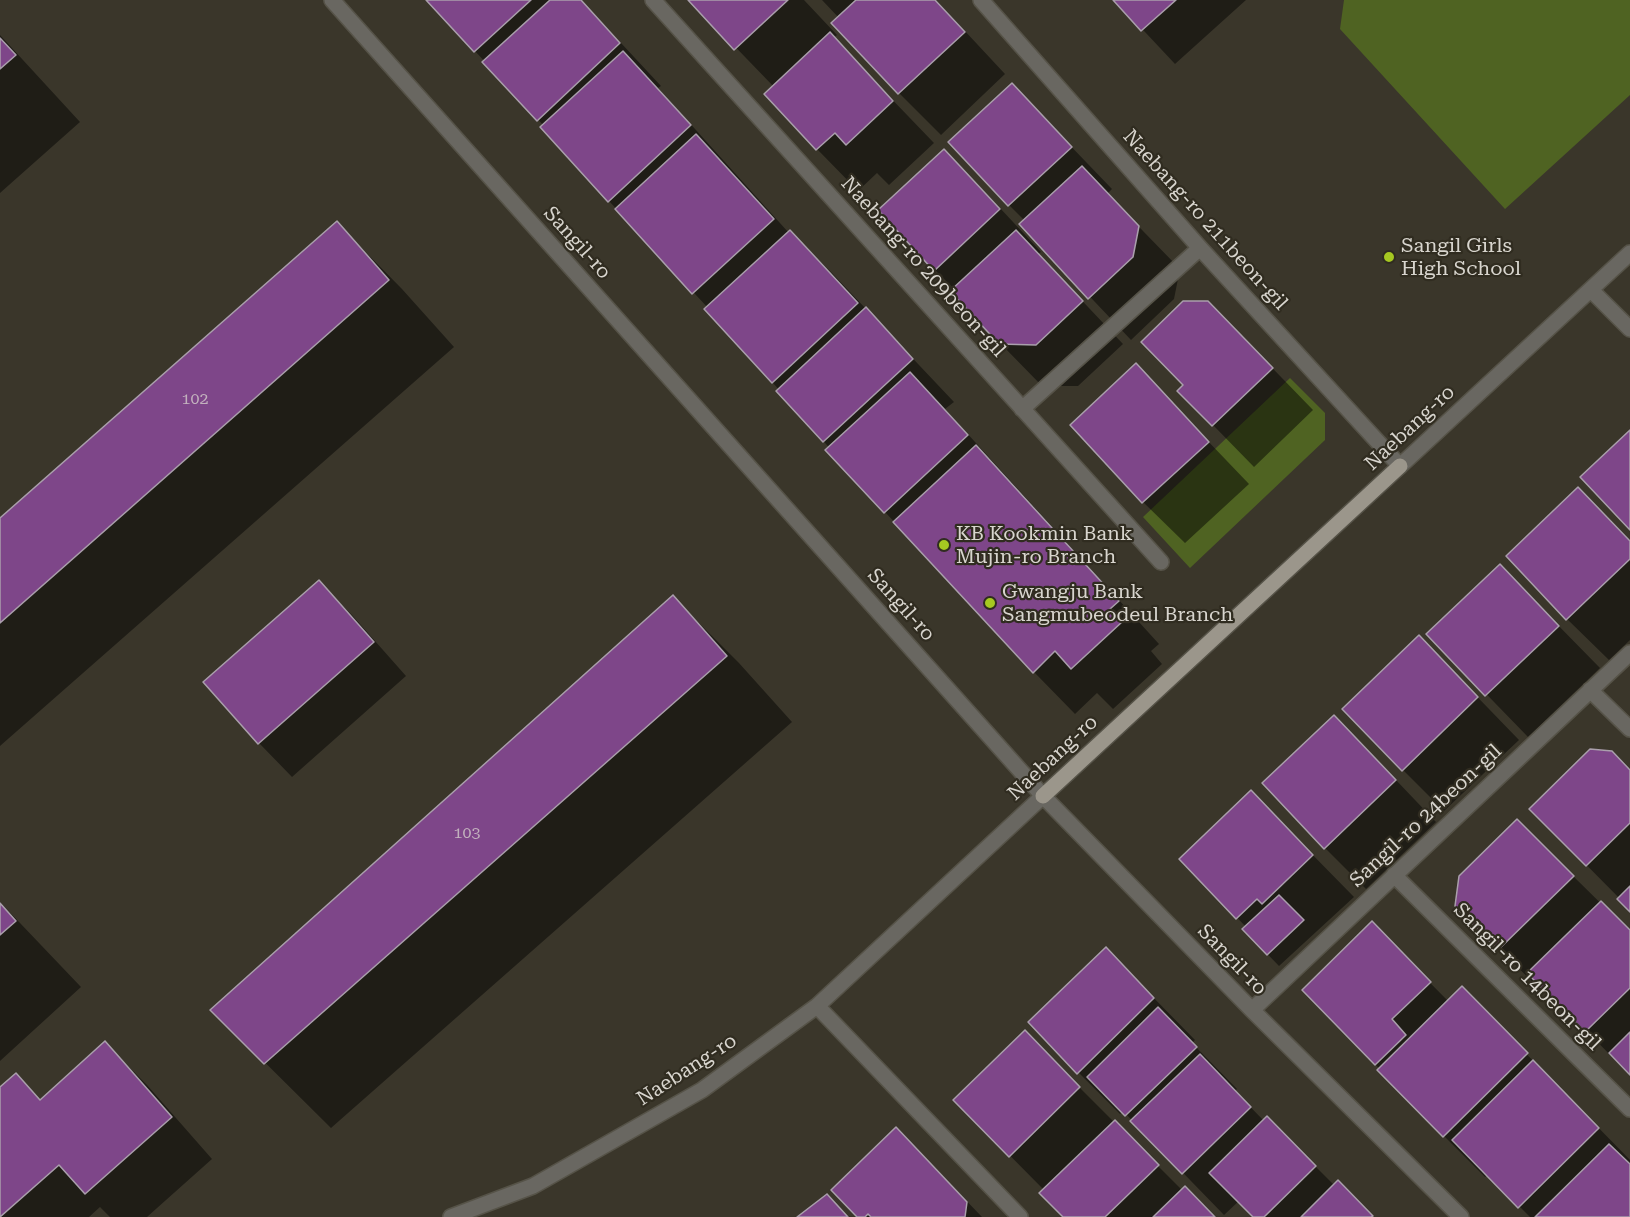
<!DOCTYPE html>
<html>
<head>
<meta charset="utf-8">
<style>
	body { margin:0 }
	canvas { display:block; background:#3a362a }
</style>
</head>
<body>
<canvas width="1630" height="1217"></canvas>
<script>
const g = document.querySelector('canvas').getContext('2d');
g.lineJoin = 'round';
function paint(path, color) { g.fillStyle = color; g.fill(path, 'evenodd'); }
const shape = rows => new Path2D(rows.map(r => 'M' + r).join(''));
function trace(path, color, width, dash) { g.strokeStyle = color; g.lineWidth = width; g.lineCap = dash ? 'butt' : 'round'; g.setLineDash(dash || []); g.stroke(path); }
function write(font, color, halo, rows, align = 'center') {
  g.font = font + ' "Roboto Serif",serif'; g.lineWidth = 4.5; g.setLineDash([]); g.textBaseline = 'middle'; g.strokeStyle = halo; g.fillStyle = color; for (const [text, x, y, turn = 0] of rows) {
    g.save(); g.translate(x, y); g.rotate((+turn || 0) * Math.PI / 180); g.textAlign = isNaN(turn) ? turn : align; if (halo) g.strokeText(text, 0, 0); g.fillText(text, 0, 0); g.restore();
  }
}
const green = shape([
	[1344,0,1630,0,1630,95,1505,209,1340,29],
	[1290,378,1325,413,1325,440,1190,568,1143,517]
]);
const shadow = shape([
	[428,0,581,0,661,86,658,88,789,233,790,232,832,273,954,402,945,409,1159,644,1151,651,1162,664,1113,709,1097,693,1075,714,1034,672,885,512,708,308,609,201,544,126],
	[690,0,804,0,837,35,833,38,934,143,889,185,877,173,858,191,817,149,774,87],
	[822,0,936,0,1005,74,941,135,899,93,839,18],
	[1115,0,1246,0,1175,64],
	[0,35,80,122,0,193],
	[1012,85,1112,189,1107,194,1180,269,1174,299,1131,340,1021,224,1025,221,1009,205],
	[944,151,986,193,1041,252,1038,254,1123,344,1078,386,1042,386,1000,343,954,289,935,270],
	[337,223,402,289,454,347,0,746,0,520],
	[1250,345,1313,410,1254,467,1213,425],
	[1136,366,1249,484,1185,543,1143,502],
	[1630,542,1630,640,1609,660,1567,619],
	[1500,566,1600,668,1528,737,1428,634],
	[319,582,352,615,406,676,292,777,259,743,205,682],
	[673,597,739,663,792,722,331,1128,212,1010],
	[1460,679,1519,740,1444,811,1403,770],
	[1375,758,1436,822,1366,889,1325,848],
	[1630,772,1630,909,1531,809],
	[1251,792,1354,897,1279,966,1244,930,1246,927,1181,859],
	[1517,821,1630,932,1630,1072,1628,1073,1544,988,1541,991,1457,905],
	[0,902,81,987,0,1061],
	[1372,924,1448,1001,1462,988,1630,1160,1630,1217,1530,1217,1488,1175,1485,1177,1444,1136,1304,990],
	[1147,991,1195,1040,1192,1043,1237,1089,1235,1091,1264,1121,1267,1118,1335,1186,1338,1183,1372,1217,1255,1217,1239,1201,1224,1215,1123,1111,1120,1114,1078,1072],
	[105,1043,147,1085,212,1159,147,1217,110,1217,100,1207,89,1217,0,1217,0,1089,16,1075,41,1101],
	[1066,1074,1182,1190,1213,1217,1065,1217,1044,1190,955,1100],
	[938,1171,982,1217,859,1217]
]);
const building = shape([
	[426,0,531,0,474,52,426,0],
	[550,0,581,0,620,43,537,121,482,62,550,0],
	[688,0,788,0,734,50,688,0],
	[856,0,935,0,965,32,898,94,831,23,856,0],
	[1113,0,1176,0,1141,31,1113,0],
	[830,32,893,101,846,145,835,133,816,150,764,94,830,32],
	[0,38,16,55,0,69,0,38],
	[623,51,691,125,608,202,540,127,623,51],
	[1012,83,1072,147,1008,206,948,142,1012,83],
	[696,134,774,219,692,294,615,209,696,134],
	[944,149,1000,209,934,271,878,210,944,149],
	[1082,166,1139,226,1133,257,1088,299,1019,224,1082,166],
	[337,221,389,280,0,623,0,518,337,221],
	[790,230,858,303,772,383,704,309,790,230],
	[1016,230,1083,301,1036,345,999,344,950,291,1016,230],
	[1183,301,1208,301,1273,368,1212,426,1177,391,1183,385,1141,342,1183,301],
	[866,307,913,359,823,442,776,391,866,307],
	[1136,363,1209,442,1142,503,1070,425,1136,363],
	[910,372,968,435,884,513,825,450,910,372],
	[1630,430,1630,530,1580,477,1630,430],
	[976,445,1119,601,1110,609,1122,622,1071,669,1055,651,1033,673,893,522,976,445],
	[1578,487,1630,541,1630,559,1566,620,1506,556,1578,487],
	[1500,564,1559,626,1485,696,1426,634,1500,564],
	[319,580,374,642,258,744,203,682,319,580],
	[673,595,727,656,264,1064,210,1010,673,595],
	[1419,635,1478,697,1402,771,1342,709,1419,635],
	[1334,715,1396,780,1324,849,1262,783,1334,715],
	[1590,749,1612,751,1630,770,1630,823,1586,866,1529,809,1590,749],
	[1251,790,1313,855,1262,904,1257,899,1236,919,1179,859,1251,790],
	[1517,819,1574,876,1498,950,1455,906,1459,876,1517,819],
	[1630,886,1630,912,1617,899,1630,886],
	[1279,895,1304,920,1267,955,1242,929,1279,895],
	[1601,901,1630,930,1630,988,1585,1032,1527,973,1601,901],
	[0,903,16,921,0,935,0,903],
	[1372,921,1431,982,1392,1019,1406,1035,1375,1065,1302,990,1372,921],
	[1106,947,1154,998,1077,1074,1028,1022,1106,947],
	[1462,986,1528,1053,1443,1137,1377,1070,1462,986],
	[1158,1007,1197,1047,1125,1116,1087,1077,1158,1007],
	[1025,1030,1080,1087,1009,1157,953,1100,1025,1030],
	[1630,1032,1630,1075,1609,1053,1630,1032],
	[105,1041,172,1117,85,1194,59,1165,0,1217,0,1087,16,1073,40,1100,105,1041],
	[1200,1054,1251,1107,1182,1174,1130,1121,1200,1054],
	[1533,1060,1599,1128,1518,1208,1452,1140,1533,1060],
	[1267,1116,1316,1166,1264,1217,1253,1217,1209,1173,1267,1116],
	[1115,1120,1159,1165,1105,1217,1063,1217,1039,1193,1115,1120],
	[896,1127,967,1202,965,1217,871,1217,868,1214,865,1217,857,1217,831,1190,896,1127],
	[1609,1144,1630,1164,1630,1217,1535,1217,1609,1144],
	[1338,1180,1373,1216,1371,1217,1301,1217,1338,1180],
	[1185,1186,1215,1217,1153,1217,1185,1186],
	[827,1194,848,1217,797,1217,827,1194]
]);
const minor = shape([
	[332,0,1043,796,1252,1010,1461,1217],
	[653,0,1161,562],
	[981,0,1200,248,1400,466,1630,253],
	[1591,290,1630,329],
	[1022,409,1200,248],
	[1590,690,1630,729],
	[1394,875,1630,1109],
	[817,1006,1020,1217],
	[1252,1010,1630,653],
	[451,1217,533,1186,702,1090,817,1006,1043,796]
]);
const major = shape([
	[1043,796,1400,466]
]);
const markers = [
	[1389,257,6,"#a6c821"],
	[944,545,6,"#a6c821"],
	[990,603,6,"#a6c821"]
];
const numberNames = [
	["102",195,399],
	["103",467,833]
];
const streetNames = [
	["Naebang-ro 211beon-gil",1205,220,48],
	["Sangil-ro",577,243,48],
	["Naebang-ro 209beon-gil",923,267,48],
	["Naebang-ro",1410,428,-43],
	["Sangil-ro",901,605,48],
	["Naebang-ro",1053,758,-43],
	["Sangil-ro 24beon-gil",1426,816,-43],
	["Sangil-ro",1232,960,46],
	["Sangil-ro 14beon-gil",1527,977,45],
	["Naebang-ro",687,1070,-33]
];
const poiNames = [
	["Sangil Girls",1401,246],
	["High School",1401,269],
	["KB Kookmin Bank",956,534],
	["Mujin-ro Branch",956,557],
	["Gwangju Bank",1002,592],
	["Sangmubeodeul Branch",1002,615]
];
paint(green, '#4f6322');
paint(shadow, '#0007');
paint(building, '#7e4689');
trace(building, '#aa9fac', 1.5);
trace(minor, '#565348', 18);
trace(major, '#565348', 18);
trace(minor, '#696761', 15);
trace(major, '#9b968b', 15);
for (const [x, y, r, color] of markers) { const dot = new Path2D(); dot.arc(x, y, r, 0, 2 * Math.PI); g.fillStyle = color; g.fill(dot); trace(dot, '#302c20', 2); }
write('16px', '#c2b1bd', null, numberNames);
write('20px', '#d8d5ce', '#302c20', streetNames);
write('20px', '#d8d5ce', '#302c20', poiNames, 'left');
</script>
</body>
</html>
